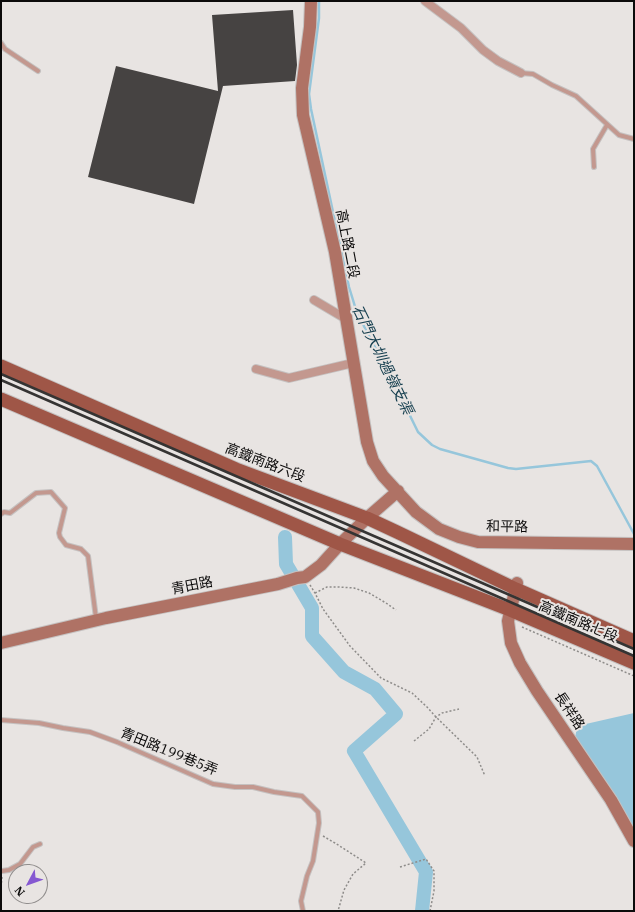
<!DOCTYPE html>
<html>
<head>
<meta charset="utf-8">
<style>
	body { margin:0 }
	#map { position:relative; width:635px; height:912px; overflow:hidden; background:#e8e4e2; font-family:"IBM Plex Serif",serif }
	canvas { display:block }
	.frame { position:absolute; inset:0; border:2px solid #0c0b0b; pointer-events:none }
	.north { position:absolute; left:8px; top:864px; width:40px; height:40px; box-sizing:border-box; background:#e8e4e2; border:1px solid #908d8c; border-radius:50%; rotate:229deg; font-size:11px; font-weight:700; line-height:16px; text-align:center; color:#0c0b0b }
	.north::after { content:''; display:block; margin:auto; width:14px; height:18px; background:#8558d1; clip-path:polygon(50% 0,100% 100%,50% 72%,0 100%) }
</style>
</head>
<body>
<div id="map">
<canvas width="635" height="912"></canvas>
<div class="frame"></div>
<div class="north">N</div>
</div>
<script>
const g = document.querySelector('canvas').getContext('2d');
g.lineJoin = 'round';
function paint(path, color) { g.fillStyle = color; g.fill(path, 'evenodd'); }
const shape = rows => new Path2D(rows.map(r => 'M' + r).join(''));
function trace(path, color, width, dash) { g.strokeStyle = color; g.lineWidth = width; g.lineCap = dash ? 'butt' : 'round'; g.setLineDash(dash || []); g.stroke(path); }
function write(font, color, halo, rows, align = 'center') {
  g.font = font + ' "IBM Plex Serif","Noto Sans TC",serif'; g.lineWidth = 4; g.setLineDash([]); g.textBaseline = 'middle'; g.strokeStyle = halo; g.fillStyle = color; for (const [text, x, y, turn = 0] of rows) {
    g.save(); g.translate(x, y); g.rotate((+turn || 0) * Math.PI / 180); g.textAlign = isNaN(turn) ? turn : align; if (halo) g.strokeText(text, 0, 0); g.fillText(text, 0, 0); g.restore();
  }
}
const water = shape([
	[634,713,634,831,575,739,577,726]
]);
const stream = shape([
	[319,1,319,18,309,94,311,109,349,287,357,313,395,385,418,432,432,445,440,449,508,468,516,469,591,461,597,466,634,534]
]);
const river = shape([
	[285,537,286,564,312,608,312,636,344,672,375,689,396,714,354,751,426,872,422,911]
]);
const building = shape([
	[293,10,297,65,295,81,223,86,194,204,88,177,116,66,218,91,212,15]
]);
const path = shape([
	[310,585,315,593,323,609,350,646,381,678,412,693,427,707,436,717,477,757,485,776],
	[315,593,327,587,339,587,354,588,369,593,386,603,396,610],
	[522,627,634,676],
	[414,741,429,729,436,717,442,713,459,709],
	[323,836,335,843,366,863,353,874,344,890,338,911],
	[400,867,426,859,434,871,434,891,430,911],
	[1,887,2,877]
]);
const lane = shape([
	[1,43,5,49,38,71],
	[521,73,533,74,552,85,576,96,619,135,634,139],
	[594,167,593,149,607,125],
	[1,514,4,512,10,513,36,493,51,492,65,508,59,533,60,537,66,545,81,549,88,556,96,618],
	[1,720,39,723,63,728,90,732,117,742,213,784,235,787,253,787,274,792,302,796,318,812,319,823,313,861,307,876,301,901,303,911],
	[2,871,9,870,20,864,33,847,40,844]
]);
const street = shape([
	[425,1,461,28,483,50,498,61,521,73],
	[314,300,346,319],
	[256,369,289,378,353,363]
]);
const secondary = shape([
	[311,1,310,27,302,88,303,115,335,252,367,442,373,461,383,476,416,512,439,529,459,537,478,542,634,544],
	[517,583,508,621,511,643,520,663,537,691,611,800,634,841],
	[1,643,106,618,278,584,297,578,305,577,321,565,340,544,367,518,398,491]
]);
const primary = shape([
	[1,366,236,469,367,518,397,532,516,589,634,641],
	[1,399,340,544,510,610,634,663]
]);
const rail = shape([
	[1,374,634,649],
	[1,380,634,656]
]);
const streetNames = [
	["高上路二段",347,244,79],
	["高鐵南路六段",265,463,21],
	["和平路",507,527,1],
	["青田路",192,586,-11],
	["高鐵南路七段",578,622,23],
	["長祥路",569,711,56],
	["青田路199巷5弄",169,752,22]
];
const waterNames = [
	["石門大圳過嶺支渠",382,360,64]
];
paint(water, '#96c6db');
trace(stream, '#96c6db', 2.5);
trace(river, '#96c6db', 14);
paint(building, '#464342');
trace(lane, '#c5c1c0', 6);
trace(street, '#c5c1c0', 10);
trace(secondary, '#c5c1c0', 14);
trace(primary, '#c5c1c0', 15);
trace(path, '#8e8c8a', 1.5, [2, 2]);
trace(lane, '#c3988f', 4);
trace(street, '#c3988f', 8);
trace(secondary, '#af7265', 12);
trace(primary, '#9f5647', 13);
trace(rail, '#353433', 2.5);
write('14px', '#0c0b0b', '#e8e4e2', streetNames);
write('italic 15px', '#184151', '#e8e4e2', waterNames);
</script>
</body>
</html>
